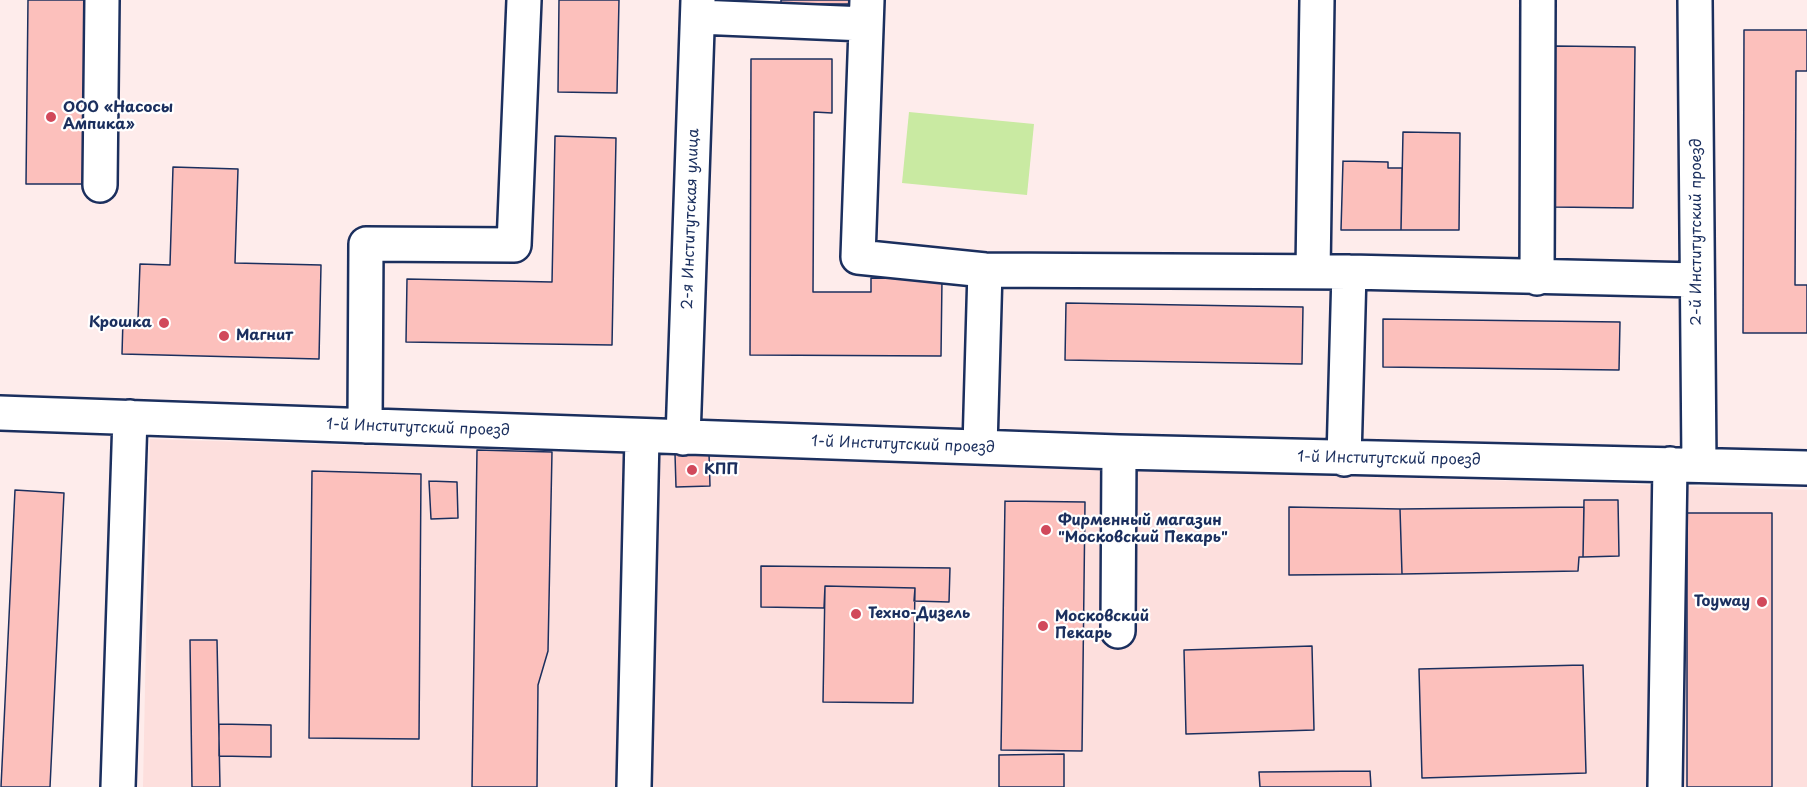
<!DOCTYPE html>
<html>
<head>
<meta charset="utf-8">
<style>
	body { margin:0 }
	canvas { display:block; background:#feeceb }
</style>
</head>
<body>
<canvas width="1807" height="787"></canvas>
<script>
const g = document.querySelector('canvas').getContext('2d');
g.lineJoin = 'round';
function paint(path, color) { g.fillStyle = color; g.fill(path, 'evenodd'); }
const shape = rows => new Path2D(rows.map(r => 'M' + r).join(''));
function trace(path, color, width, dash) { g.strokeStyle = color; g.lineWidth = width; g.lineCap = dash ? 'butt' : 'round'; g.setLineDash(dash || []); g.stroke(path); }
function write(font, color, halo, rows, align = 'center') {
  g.font = font + ' "Playpen Sans",sans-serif'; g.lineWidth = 4.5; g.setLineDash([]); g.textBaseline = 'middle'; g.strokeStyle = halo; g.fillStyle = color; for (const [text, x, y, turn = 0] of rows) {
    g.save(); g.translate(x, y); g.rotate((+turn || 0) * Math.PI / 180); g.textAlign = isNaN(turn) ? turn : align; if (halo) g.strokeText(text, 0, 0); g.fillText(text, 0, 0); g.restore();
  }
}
const built = shape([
	[150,439,1807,490,1807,787,143,787]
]);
const green = shape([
	[909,112,1034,124,1027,195,902,183]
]);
const building = shape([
	[28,0,86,0,84,184,26,184,28,0],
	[559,0,619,0,617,93,558,92,559,0],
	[781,0,857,0,857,4,781,4,781,0],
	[1744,30,1807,30,1807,71,1796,71,1795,285,1807,285,1807,333,1743,333,1744,30],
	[1555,46,1635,47,1633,208,1553,207,1555,46],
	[751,59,832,59,832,113,814,112,813,292,871,292,871,278,942,279,941,356,750,355,751,59],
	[1403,132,1460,133,1459,230,1401,230,1403,132],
	[555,136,616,138,612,345,406,342,407,279,552,282,555,136],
	[1343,161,1388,162,1388,168,1402,168,1401,230,1341,230,1343,161],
	[173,167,238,169,235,263,321,265,319,359,122,354,123,319,138,319,140,264,170,265,173,167],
	[1066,303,1303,307,1302,364,1065,360,1066,303],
	[1383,319,1620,322,1619,370,1383,367,1383,319],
	[477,450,552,452,548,651,538,685,537,787,472,787,477,450],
	[709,453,710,486,676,487,675,454,709,453],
	[312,471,421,474,419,739,309,738,312,471],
	[429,481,457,482,458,518,431,519,429,481],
	[15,490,64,493,50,787,1,787,15,490],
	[1584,500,1618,500,1619,556,1583,557,1584,500],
	[1005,501,1085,502,1082,751,1001,750,1005,501],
	[1289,507,1400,509,1402,574,1289,575,1289,507],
	[1584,507,1583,557,1579,557,1578,571,1402,574,1400,509,1584,507],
	[1687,513,1772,513,1772,787,1687,787,1687,513],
	[761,566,950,568,949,602,914,601,915,588,825,586,824,608,761,607,761,566],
	[825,586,915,588,913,703,823,702,825,586],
	[190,640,217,640,220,787,192,787,190,640],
	[1312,646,1314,730,1186,734,1184,650,1312,646],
	[1583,665,1586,773,1422,778,1419,669,1583,665],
	[219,724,271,725,271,757,219,756,219,724],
	[1064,754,1064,787,999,787,999,755,1064,754],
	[1370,771,1371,787,1260,787,1259,772,1370,771]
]);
const minor = shape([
	[867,0,858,257,985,270,1349,272,1697,280],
	[1695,0,1699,464],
	[698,17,865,24],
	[100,185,102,0],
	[1313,272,1317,0],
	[1537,278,1538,0],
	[0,413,1119,452,1807,468],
	[365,426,366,244,514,245,524,0],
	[683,438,698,0],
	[980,447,985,270],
	[1344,459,1349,272],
	[1118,631,1119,452],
	[118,787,130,417],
	[634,787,642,437],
	[1665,787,1670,464]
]);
const markers = [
	[51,117,6,"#d1495b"],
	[164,323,6,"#d1495b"],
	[224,336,6,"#d1495b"],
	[692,470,6,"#d1495b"],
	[1046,530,6,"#d1495b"],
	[1762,602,6,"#d1495b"],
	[856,614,6,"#d1495b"],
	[1043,626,6,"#d1495b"]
];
const poiNames = [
	["ООО «Насосы",63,108],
	["Ампика»",63,125],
	["Крошка",152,323,"right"],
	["Магнит",236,336],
	["КПП",704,470],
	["Фирменный магазин",1058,521],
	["\"Московский Пекарь\"",1058,538],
	["Toyway",1750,602,"right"],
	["Техно-Дизель",868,614],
	["Московский",1055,617],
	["Пекарь",1055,634]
];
const streetNames = [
	["2-я Институтская улица",691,219,-88],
	["2-й Институтский проезд",1697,232,-90],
	["1-й Институтский проезд",418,428,2],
	["1-й Институтский проезд",903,445,2],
	["1-й Институтский проезд",1389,459,1]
];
paint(built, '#fddfdd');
paint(green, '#c9eaa2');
paint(building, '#fcc0bc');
trace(building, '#1b2f5e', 1.5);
trace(minor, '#1b2f5e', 38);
trace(minor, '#fff', 33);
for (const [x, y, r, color] of markers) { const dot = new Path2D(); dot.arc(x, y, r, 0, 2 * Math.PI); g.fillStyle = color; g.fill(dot); trace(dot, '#fff', 2); }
write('bold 15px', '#1b2f5e', '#fff', poiNames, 'left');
write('15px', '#1b2f5e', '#fff', streetNames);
</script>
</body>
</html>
